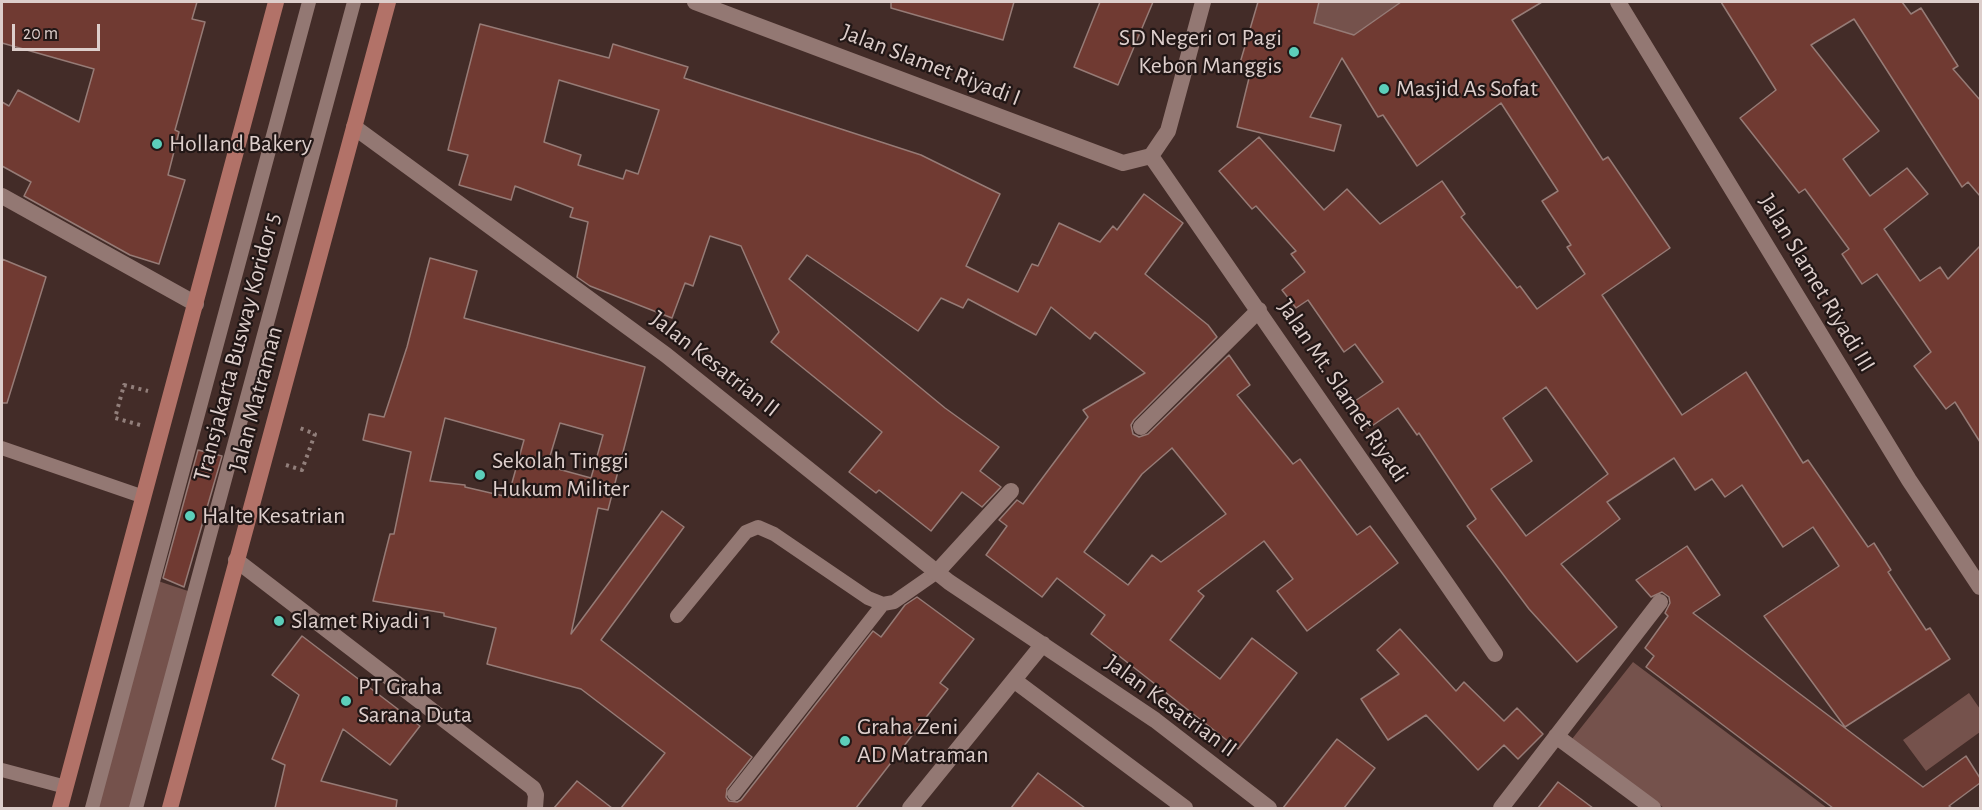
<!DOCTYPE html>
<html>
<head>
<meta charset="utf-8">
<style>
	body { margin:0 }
	#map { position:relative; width:1982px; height:810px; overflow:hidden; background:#432c28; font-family:"Alegreya Sans",sans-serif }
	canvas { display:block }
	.frame { position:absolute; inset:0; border:3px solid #ddcecb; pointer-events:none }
	.scale { position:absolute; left:12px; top:24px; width:88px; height:27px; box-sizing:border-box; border:3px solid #ddcecb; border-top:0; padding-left:8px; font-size:18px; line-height:21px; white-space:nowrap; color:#ddcecb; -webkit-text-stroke:4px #221716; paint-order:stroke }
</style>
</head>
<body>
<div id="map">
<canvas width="1982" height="810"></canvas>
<div class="frame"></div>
<div class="scale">20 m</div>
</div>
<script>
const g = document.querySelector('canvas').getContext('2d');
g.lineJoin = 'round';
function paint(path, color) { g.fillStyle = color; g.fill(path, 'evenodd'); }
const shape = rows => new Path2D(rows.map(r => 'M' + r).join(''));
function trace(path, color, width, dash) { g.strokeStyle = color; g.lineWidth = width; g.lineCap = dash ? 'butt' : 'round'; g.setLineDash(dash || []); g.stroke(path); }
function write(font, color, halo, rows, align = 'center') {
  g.font = font + ' "Alegreya Sans",sans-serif'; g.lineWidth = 4.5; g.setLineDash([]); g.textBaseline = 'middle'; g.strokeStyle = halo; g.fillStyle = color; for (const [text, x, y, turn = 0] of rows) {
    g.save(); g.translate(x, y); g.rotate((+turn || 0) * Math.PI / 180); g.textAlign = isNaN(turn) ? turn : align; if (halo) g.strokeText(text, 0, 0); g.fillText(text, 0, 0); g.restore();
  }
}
const green = shape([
	[1319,2,1401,2,1354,35,1314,23],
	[152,579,194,593,136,808,92,808],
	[1633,662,1827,808,1664,808,1572,739],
	[1969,693,1980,709,1980,732,1926,771,1903,740]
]);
const building = shape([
	[2,2,197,2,192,19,205,22,175,130,179,132,168,175,185,180,159,264,130,255,24,196,31,182,2,166,2,102,9,106,18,90,79,122,94,69,2,43,2,2],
	[891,2,1014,2,1003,40,891,8,891,2],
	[1100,2,1153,2,1118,85,1074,67,1100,2],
	[1258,2,1319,2,1314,23,1354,35,1401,2,1542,2,1512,20,1603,160,1608,157,1670,248,1602,295,1682,415,1746,372,1803,463,1808,460,1868,547,1874,543,1891,570,1888,572,1926,630,1930,628,1950,659,1845,727,1764,616,1839,566,1813,527,1783,547,1742,485,1725,497,1712,479,1695,490,1674,458,1607,502,1620,519,1561,564,1617,627,1577,662,1529,609,1467,526,1476,519,1419,433,1417,435,1398,408,1369,428,1352,403,1383,382,1355,344,1344,352,1308,300,1296,308,1282,290,1305,272,1291,254,1296,251,1256,206,1252,209,1219,171,1259,137,1324,210,1347,189,1380,224,1442,181,1465,214,1461,217,1517,288,1520,286,1537,309,1585,274,1567,247,1571,245,1542,201,1558,191,1501,103,1417,166,1383,115,1378,117,1342,58,1310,117,1341,125,1334,151,1237,127,1252,66,1240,63,1258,2],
	[1546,387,1608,474,1526,536,1491,489,1532,461,1503,418,1546,387],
	[1721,2,1902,2,1911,14,1921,8,1958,66,1953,69,1980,100,1980,196,1968,182,1962,187,1854,19,1811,45,1879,131,1843,159,1870,196,1907,168,1928,194,1884,229,1920,281,1940,267,1948,279,1980,246,1980,442,1955,402,1946,409,1914,366,1931,352,1877,274,1862,284,1842,254,1849,249,1805,189,1799,193,1740,118,1776,90,1721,2],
	[480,24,609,58,613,44,688,67,684,78,921,155,1000,194,966,266,1018,292,1032,264,1038,266,1059,223,1100,242,1113,226,1117,230,1144,194,1183,223,1145,274,1208,325,1217,337,1134,420,1131,425,1133,434,1139,437,1148,434,1229,355,1250,385,1237,395,1293,464,1300,459,1357,535,1370,526,1398,563,1307,631,1277,591,1293,579,1264,541,1198,591,1204,596,1170,640,1220,679,1252,638,1297,673,1238,749,1091,634,1105,615,1057,578,1042,597,986,555,1007,526,999,520,1017,500,1023,504,1088,417,1083,410,1145,373,1095,332,1090,339,1051,307,1036,335,968,299,963,308,941,298,918,331,807,255,789,279,945,408,999,447,980,471,1001,487,982,507,962,492,931,531,879,490,876,493,849,472,882,432,771,342,779,332,741,246,710,236,693,286,685,283,672,318,590,286,577,277,588,222,570,217,573,208,515,186,511,200,459,185,468,155,448,150,480,24],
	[559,80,659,110,638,174,626,170,623,179,578,165,581,155,544,142,559,80],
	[1172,448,1226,514,1161,562,1152,555,1128,585,1084,552,1142,474,1172,448],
	[430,258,477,271,464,318,645,367,608,510,598,508,571,634,662,511,684,527,601,640,752,757,727,789,726,797,729,801,737,802,741,800,873,631,881,637,905,605,917,597,974,639,940,683,948,689,856,808,621,808,665,753,581,689,487,664,496,628,444,616,444,613,373,601,390,534,394,534,411,452,363,440,369,414,384,417,407,347,430,258],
	[445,418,524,440,508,497,465,487,465,485,430,481,445,418],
	[560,423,603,435,591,478,547,466,560,423],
	[2,259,46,277,7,403,2,403,2,259],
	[198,450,222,456,184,587,163,578,198,450],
	[1687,546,1720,595,1693,613,1923,787,1966,756,1980,778,1980,783,1949,806,1952,808,1833,808,1646,667,1654,656,1645,648,1668,616,1665,613,1670,603,1669,597,1662,592,1651,597,1636,580,1687,546],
	[1400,629,1456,691,1464,682,1504,721,1517,708,1543,734,1518,759,1504,745,1478,770,1426,715,1388,740,1361,699,1399,674,1377,650,1400,629],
	[302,636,420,726,390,765,343,729,321,781,397,800,396,808,275,808,285,765,272,759,299,695,272,675,302,636],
	[1337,739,1375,768,1344,808,1283,808,1337,739],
	[1038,773,1085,808,1011,808,1038,773],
	[577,781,612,808,554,808,577,781],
	[1558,782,1593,808,1538,808,1558,782]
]);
const path = shape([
	[140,425,115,418,124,385,148,391],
	[286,465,302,470,315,434,297,427]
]);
const service = shape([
	[2,448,144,497],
	[677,616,746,532,758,527,774,534,868,598,883,604,894,602,937,572],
	[2,770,66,787],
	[734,794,883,604],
	[92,808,309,2],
	[136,808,354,2]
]);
const minor = shape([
	[695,2,1123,163,1151,156],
	[1618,2,1909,480,1980,587],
	[354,127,666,355,949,582,1155,720,1269,808],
	[1151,156,1495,654],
	[1151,156,1168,131,1203,2],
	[1141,427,1259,310],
	[236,560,533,788,536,795,535,808],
	[937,572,1011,491],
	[1015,681,1185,808],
	[1556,736,1653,808],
	[910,808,1043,644],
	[1501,808,1660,602]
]);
const tertiary = shape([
	[2,196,196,304]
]);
const primary = shape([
	[60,808,276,2],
	[170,808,388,2]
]);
const markers = [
	[1294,52,6,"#5cceba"],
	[1384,89,6,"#5cceba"],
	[157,144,6,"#5cceba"],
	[480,475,6,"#5cceba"],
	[190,516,6,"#5cceba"],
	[279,621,6,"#5cceba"],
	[346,701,6,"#5cceba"],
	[845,741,6,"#5cceba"]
];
const poiNames = [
	["SD Negeri 01 Pagi",1282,38,"right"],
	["Kebon Manggis",1282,66,"right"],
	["Masjid As Sofat",1396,89],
	["Holland Bakery",169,144],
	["Sekolah Tinggi",492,461],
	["Hukum Militer",492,489],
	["Halte Kesatrian",202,516],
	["Slamet Riyadi 1",291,621],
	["PT Graha",358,687],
	["Sarana Duta",358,715],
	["Graha Zeni",857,727],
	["AD Matraman",857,755]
];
const streetNames = [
	["Jalan Slamet Riyadi I",931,65,21],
	["Jalan Slamet Riyadi III",1817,283,59],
	["Transjakarta Busway Koridor 5",237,347,-75],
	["Jalan Kesatrian II",715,364,38],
	["Jalan Mt. Slamet Riyadi",1343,391,56],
	["Jalan Matraman",256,399,-75],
	["Jalan Kesatrian II",1171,706,36]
];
paint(green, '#75524c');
paint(building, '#703a32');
trace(building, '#967b76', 1.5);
trace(path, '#927f7b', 4, [3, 4.5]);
trace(service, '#937873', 14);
trace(minor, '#937873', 16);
trace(tertiary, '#937873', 16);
trace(primary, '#b27268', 16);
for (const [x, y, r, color] of markers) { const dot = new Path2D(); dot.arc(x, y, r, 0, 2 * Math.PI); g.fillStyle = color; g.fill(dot); trace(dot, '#221716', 2); }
write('24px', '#ddcecb', '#221716', poiNames, 'left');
write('24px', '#ddcecb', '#221716', streetNames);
</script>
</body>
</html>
